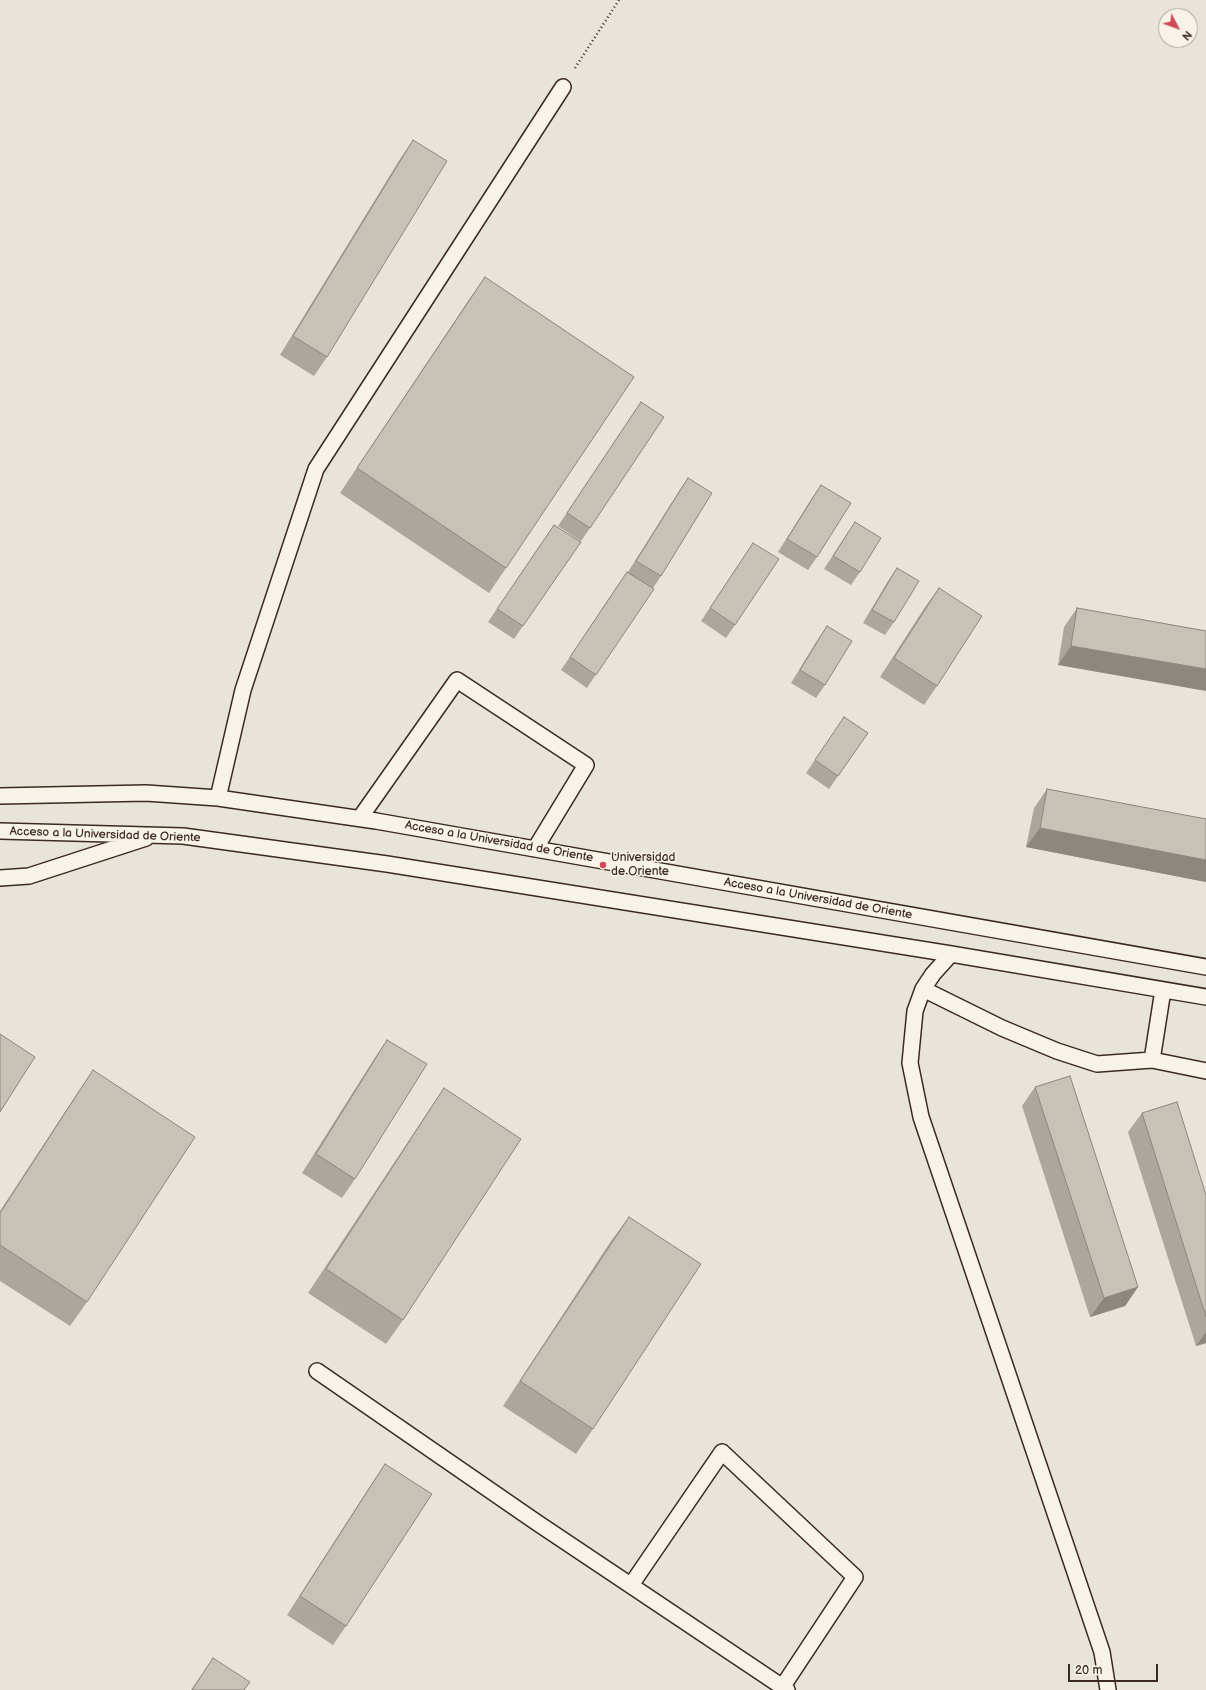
<!DOCTYPE html>
<html>
<head>
<meta charset="utf-8">
<style>
	body { margin:0 }
	#map { position:relative; width:1206px; height:1690px; overflow:hidden; background:#f7f3e8; font-family:"Balsamiq Sans",sans-serif }
	canvas { display:block }
	.north { position:absolute; left:1158px; top:8px; width:40px; height:40px; box-sizing:border-box; background:#f7f3e8; border:1px solid #aca397; border-radius:50%; rotate:131deg; font-size:11px; font-weight:700; line-height:16px; text-align:center; color:#3b2a1e }
	.north::after { content:''; display:block; margin:auto; width:14px; height:18px; background:#d1495b; clip-path:polygon(50% 0,100% 100%,50% 72%,0 100%) }
	.scale { position:absolute; left:1068px; top:1664px; width:90px; height:18px; box-sizing:border-box; border:2px solid #3b2a1e; border-top:0; padding-left:5px; font-size:12px; line-height:14px; white-space:nowrap; color:#3b2a1e; -webkit-text-stroke:3px #f7f3e8; paint-order:stroke }
</style>
</head>
<body>
<div id="map">
<canvas width="1206" height="1690"></canvas>
<div class="north">N</div>
<div class="scale">20 m</div>
</div>
<script>
const g = document.querySelector('canvas').getContext('2d');
g.lineJoin = 'round';
function paint(path, color) { g.fillStyle = color; g.fill(path, 'evenodd'); }
const shape = rows => new Path2D(rows.map(r => 'M' + r).join(''));
function trace(path, color, width, dash) { g.strokeStyle = color; g.lineWidth = width; g.lineCap = dash ? 'butt' : 'round'; g.setLineDash(dash || []); g.stroke(path); }
function write(font, color, halo, rows, align = 'center') {
  g.font = font + ' "Balsamiq Sans",sans-serif'; g.lineWidth = 3; g.setLineDash([]); g.textBaseline = 'middle'; g.strokeStyle = halo; g.fillStyle = color; for (const [text, x, y, turn = 0] of rows) {
    g.save(); g.translate(x, y); g.rotate((+turn || 0) * Math.PI / 180); g.textAlign = isNaN(turn) ? turn : align; if (halo) g.strokeText(text, 0, 0); g.fillText(text, 0, 0); g.restore();
  }
}
const built = shape([
	[0,0,1206,0,1206,1690,0,1690],
	[1166,16,1190,16,1190,40,1166,40]
]);
const path = shape([
	[575,68,619,0]
]);
const lane = shape([
	[0,796,146,793,218,798,376,821,1206,967],
	[218,798,243,690,316,469,563,87],
	[360,818,457,680,586,765,535,849],
	[0,831,183,836,387,864,951,954,1206,997],
	[0,878,29,876,146,838],
	[951,954,933,974,923,989,915,1011,910,1063,921,1117,1102,1652,1108,1690],
	[923,989,1002,1028,1057,1051,1097,1064,1152,1060],
	[1163,990,1152,1060,1206,1071],
	[317,1371,536,1522,787,1690],
	[631,1585,722,1452,855,1577,783,1686]
]);
const wall = shape([
	[413,140,327,357,314,376,280,355,400,159],
	[485,277,506,568,489,593,340,493,468,301],
	[641,402,590,528,581,541,558,526],
	[688,478,661,576,587,688,561,670,618,585,627,572,628,572,679,491],
	[821,485,817,557,808,570,778,552,812,498],
	[855,522,860,572,851,585,824,569,846,535],
	[554,525,581,542,514,639,488,622],
	[753,543,735,625,726,638,701,621],
	[897,568,894,622,885,635,863,623,888,581],
	[939,588,937,686,924,705,880,677,925,607],
	[1077,608,1206,631,1058,665,1064,627],
	[827,626,825,685,816,698,791,683,818,639],
	[844,717,868,733,829,789,806,773],
	[1047,789,1206,819,1206,882,1026,847,1034,808],
	[387,1040,355,1179,342,1198,302,1173,374,1059],
	[93,1070,87,1302,70,1326,0,1281,0,1211,76,1095],
	[1035,1087,1138,1287,1125,1306,1090,1317,1022,1106],
	[444,1088,403,1320,386,1344,308,1293,427,1113],
	[1142,1113,1206,1195,1206,1343,1196,1346,1128,1132],
	[629,1217,593,1429,576,1454,503,1406,611,1241],
	[385,1464,346,1626,333,1645,287,1615,372,1483],
	[213,1658,244,1690,191,1690]
]);
const shadedWall = shape([
	[1071,646,1206,669,1206,691,1058,665],
	[1040,828,1206,860,1206,882,1026,847],
	[1138,1287,1125,1306,1090,1317,1104,1298],
	[1206,1332,1206,1343,1196,1346]
]);
const building = shape([
	[413,140,447,161,327,357,293,336,413,140],
	[485,277,634,377,506,568,357,468,485,277],
	[641,402,664,417,590,528,567,513,641,402],
	[688,478,712,493,661,576,636,561,688,478],
	[821,485,851,503,817,557,787,539,821,485],
	[855,522,881,538,860,572,833,556,855,522],
	[554,525,581,542,523,626,497,609,554,525],
	[753,543,779,559,735,625,710,608,753,543],
	[897,568,919,581,894,622,872,610,897,568],
	[627,572,654,589,596,675,570,657,627,572],
	[939,588,982,616,937,686,894,658,939,588],
	[1077,608,1206,631,1206,669,1071,646,1077,608],
	[827,626,852,641,825,685,800,670,827,626],
	[844,717,868,733,838,776,815,760,844,717],
	[1047,789,1206,819,1206,860,1040,828,1047,789],
	[0,1034,35,1057,0,1112,0,1034],
	[387,1040,427,1064,355,1179,316,1154,387,1040],
	[93,1070,195,1137,87,1302,0,1245,0,1213,93,1070],
	[1070,1076,1138,1287,1104,1298,1035,1087,1070,1076],
	[444,1088,521,1139,403,1320,326,1269,444,1088],
	[1177,1102,1206,1195,1206,1317,1142,1113,1177,1102],
	[629,1217,701,1264,593,1429,520,1381,629,1217],
	[385,1464,432,1494,346,1626,300,1596,385,1464],
	[213,1658,250,1682,244,1690,192,1690,213,1658]
]);
const markers = [
	[603,865,4,"#d1495b"]
];
const streetNames = [
	["Acceso a la Universidad de Oriente",105,835,2],
	["Acceso a la Universidad de Oriente",499,842,10],
	["Acceso a la Universidad de Oriente",818,899,10]
];
const poiNames = [
	["Universidad",611,858],
	["de Oriente",611,872]
];
paint(built, '#e9e4d9');
trace(lane, '#3b2a1e', 18);
trace(path, '#3b2a1e', 2.5, [1, 3]);
trace(lane, '#f7f3e8', 15);
paint(wall, '#aca69d');
paint(shadedWall, '#8c877f');
paint(building, '#c8c1b6');
trace(building, '#8c877f', 1);
for (const [x, y, r, color] of markers) { const dot = new Path2D(); dot.arc(x, y, r, 0, 2 * Math.PI); g.fillStyle = color; g.fill(dot); trace(dot, '#f7f3e8', 1.5); }
write('12px', '#3b2a1e', '#f7f3e8', streetNames);
write('12px', '#3b2a1e', '#f7f3e8', poiNames, 'left');
</script>
</body>
</html>
